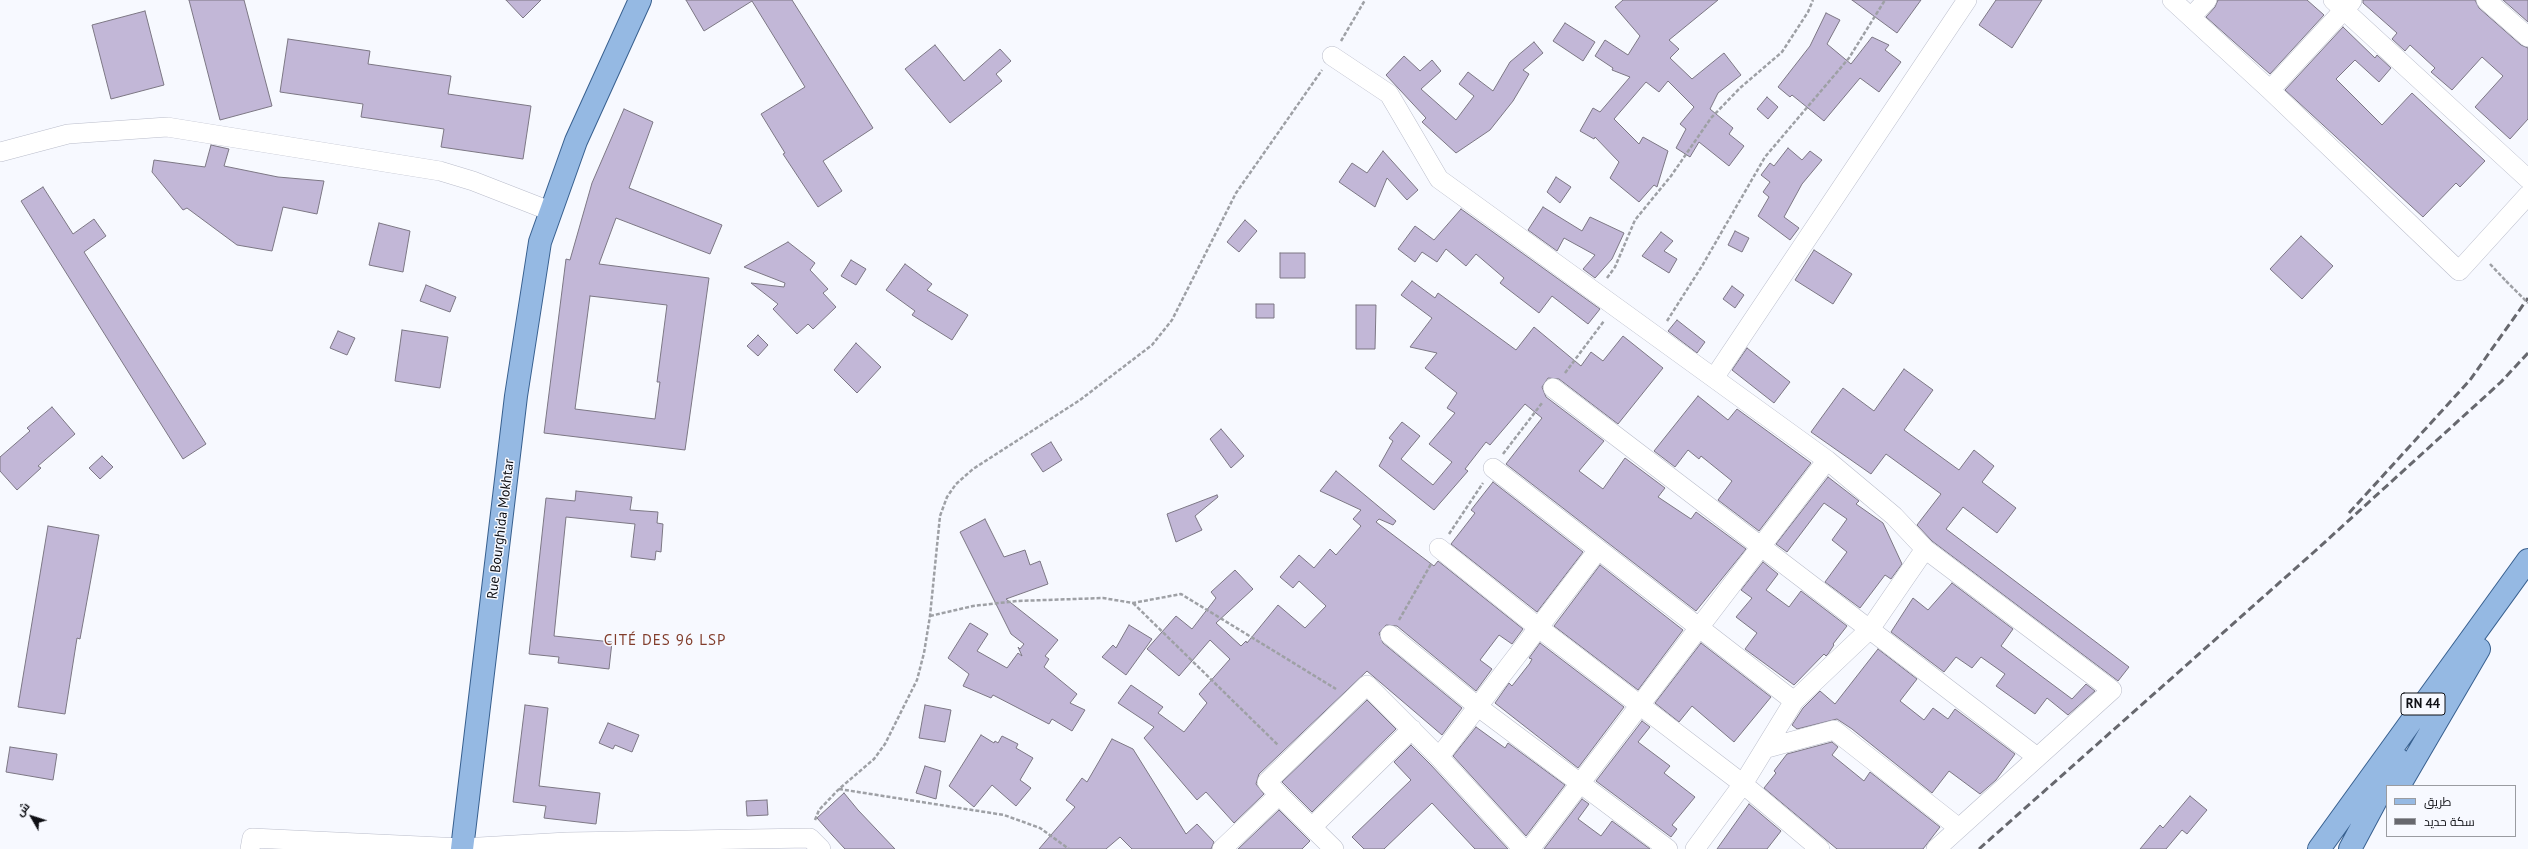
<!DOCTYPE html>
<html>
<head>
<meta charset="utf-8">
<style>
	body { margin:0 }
	#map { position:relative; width:2528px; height:849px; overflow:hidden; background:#f7f9ff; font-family:"PT Sans",Cairo,sans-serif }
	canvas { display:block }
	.legend { position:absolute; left:2386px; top:785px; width:130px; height:52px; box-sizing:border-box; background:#f7f9ff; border:1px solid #9a9ca1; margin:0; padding:5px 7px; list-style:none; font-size:12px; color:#0f1015 }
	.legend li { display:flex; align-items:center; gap:8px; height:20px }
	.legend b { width:20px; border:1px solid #9a9ca1 }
	.north { position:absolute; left:12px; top:797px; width:40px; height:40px; -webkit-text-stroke:3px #f7f9ff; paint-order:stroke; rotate:309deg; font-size:11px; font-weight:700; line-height:16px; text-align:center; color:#0f1015 }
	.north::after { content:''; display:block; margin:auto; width:14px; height:18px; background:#0f1015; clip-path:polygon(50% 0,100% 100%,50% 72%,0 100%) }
</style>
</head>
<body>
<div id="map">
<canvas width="2528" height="849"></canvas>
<ul class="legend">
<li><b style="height:5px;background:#95b9e3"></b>طريق</li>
<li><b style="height:5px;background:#67686e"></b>سكة حديد</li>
</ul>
<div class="north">ش</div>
</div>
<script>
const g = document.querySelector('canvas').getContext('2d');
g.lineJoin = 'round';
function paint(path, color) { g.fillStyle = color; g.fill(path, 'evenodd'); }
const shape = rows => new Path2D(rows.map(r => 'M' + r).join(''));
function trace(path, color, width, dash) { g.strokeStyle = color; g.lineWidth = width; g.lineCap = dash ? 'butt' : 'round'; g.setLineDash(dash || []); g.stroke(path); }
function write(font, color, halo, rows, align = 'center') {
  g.font = font + ' "PT Sans",sans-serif'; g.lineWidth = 3; g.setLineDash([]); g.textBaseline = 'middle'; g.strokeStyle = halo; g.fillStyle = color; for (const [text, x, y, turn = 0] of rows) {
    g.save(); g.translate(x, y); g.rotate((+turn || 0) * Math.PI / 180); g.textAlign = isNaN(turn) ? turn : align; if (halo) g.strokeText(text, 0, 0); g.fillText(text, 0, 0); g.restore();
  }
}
const building = shape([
	[189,0,244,0,272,106,220,120,189,0],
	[506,0,541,0,523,18,506,0],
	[686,0,792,0,873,128,823,161,842,191,818,207,783,154,785,153,761,114,805,87,752,1,704,31,686,0],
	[1623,0,1718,0,1669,40,1679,49,1670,58,1692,79,1724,53,1741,75,1718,93,1710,109,1733,128,1729,134,1744,146,1729,166,1699,142,1690,157,1676,148,1686,129,1680,124,1694,107,1668,81,1659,92,1646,82,1614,119,1639,144,1643,137,1668,151,1657,187,1654,185,1639,202,1610,178,1619,162,1595,137,1594,139,1580,131,1593,108,1600,112,1630,77,1612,70,1613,68,1595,56,1605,40,1628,55,1640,36,1615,7,1623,0],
	[1852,0,1921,0,1897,33,1852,0],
	[1996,0,2042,0,2012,48,1979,25,1996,0],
	[2218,0,2307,0,2324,15,2270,74,2206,17,2215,7,2218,0],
	[2363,0,2475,0,2479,8,2521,45,2528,48,2528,119,2510,139,2475,107,2503,76,2482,57,2452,90,2431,72,2435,68,2410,45,2405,51,2392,39,2397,33,2363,3,2363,0],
	[2503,0,2528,0,2528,22,2503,0],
	[145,11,164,85,111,99,92,25,145,11],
	[1826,13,1840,20,1827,44,1851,64,1872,37,1889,45,1885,50,1901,62,1879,92,1860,78,1824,121,1792,95,1790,97,1778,87,1810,46,1826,13],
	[1565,23,1595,42,1583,61,1553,41,1565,23],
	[2343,27,2375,58,2377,55,2391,68,2379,82,2355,60,2336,79,2382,125,2412,93,2485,161,2460,187,2456,183,2423,217,2285,90,2343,27],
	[288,39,370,51,368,64,451,76,448,94,531,106,523,159,441,147,444,129,361,117,363,104,280,92,288,39],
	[1534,42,1543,53,1523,70,1529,74,1513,101,1490,130,1456,153,1422,122,1426,118,1386,75,1404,56,1420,71,1432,60,1441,71,1421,89,1456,120,1474,96,1459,84,1468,72,1493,91,1510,62,1534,42],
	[935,45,964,81,1000,49,1011,61,996,74,1002,81,950,123,905,69,935,45],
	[1767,97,1778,107,1768,119,1757,109,1767,97],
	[624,109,653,122,629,188,722,225,710,254,616,218,599,264,709,278,685,450,544,433,566,259,570,260,592,183,624,109],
	[590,296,667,305,657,382,660,382,655,419,575,409,590,296],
	[211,145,229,149,224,166,278,177,324,181,317,214,283,207,272,251,237,245,187,208,183,210,152,172,154,160,205,167,211,145],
	[1788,148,1802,160,1810,151,1822,160,1802,184,1784,217,1799,228,1790,240,1758,216,1769,197,1763,192,1770,182,1761,175,1770,163,1774,166,1788,148],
	[1383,151,1418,190,1407,200,1387,178,1375,207,1339,182,1352,163,1367,173,1383,151],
	[1556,177,1571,187,1560,203,1547,192,1556,177],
	[43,187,73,234,94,219,106,236,84,252,206,444,183,459,21,201,43,187],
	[1543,207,1582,231,1590,217,1624,233,1612,259,1595,278,1583,269,1595,255,1564,238,1557,251,1528,230,1543,207],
	[1461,209,1600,309,1588,324,1552,296,1539,313,1500,283,1504,278,1476,254,1466,266,1446,249,1437,262,1422,252,1415,262,1398,249,1415,226,1434,240,1461,209],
	[1245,220,1257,231,1239,252,1227,242,1245,220],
	[379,223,410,231,403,272,369,265,379,223],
	[1735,231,1749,238,1742,252,1728,245,1735,231],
	[1661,232,1673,241,1664,251,1677,259,1669,273,1642,256,1661,232],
	[2301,236,2333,266,2302,299,2270,269,2301,236],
	[788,242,815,263,810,270,828,289,823,293,836,307,813,329,808,324,797,334,773,309,778,304,751,283,784,287,785,283,744,267,788,242],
	[1814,250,1852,274,1833,304,1795,280,1814,250],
	[1280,253,1305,253,1305,278,1280,278,1280,253],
	[851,260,866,269,856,285,841,276,851,260],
	[905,264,932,284,927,290,968,315,952,340,912,315,915,311,886,290,905,264],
	[1412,281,1435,298,1438,293,1516,350,1534,327,1581,366,1591,352,1603,361,1623,336,1663,368,1618,424,1559,379,1548,378,1542,387,1546,397,1604,441,1579,471,1603,489,1625,458,1665,488,1658,497,1691,519,1696,512,1746,549,1696,611,1506,464,1542,418,1525,404,1490,445,1486,442,1465,469,1468,471,1434,510,1379,466,1393,441,1389,438,1402,422,1420,436,1401,459,1433,485,1452,462,1429,444,1455,413,1447,408,1457,393,1425,368,1437,353,1410,347,1432,318,1401,295,1412,281],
	[426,285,456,297,450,312,420,301,426,285],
	[1732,286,1744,295,1735,308,1723,299,1732,286],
	[1256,304,1274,304,1274,318,1256,318,1256,304],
	[1356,305,1376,305,1375,349,1356,349,1356,305],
	[1677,320,1705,342,1697,353,1668,331,1677,320],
	[402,330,448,337,440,388,395,381,402,330],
	[338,331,355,338,347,355,330,348,338,331],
	[758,335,768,345,758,356,747,346,758,335],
	[856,343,881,367,857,393,834,370,856,343],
	[1747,348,1790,382,1774,403,1732,370,1747,348],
	[1904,369,1933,390,1904,430,1959,470,1974,450,1994,466,1982,482,2016,508,1997,533,1963,507,1946,529,2129,667,2118,681,1932,541,1917,525,1941,494,1886,454,1871,474,1811,432,1843,388,1874,411,1904,369],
	[1698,396,1728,420,1737,409,1811,463,1759,531,1718,500,1732,481,1701,456,1699,459,1688,450,1675,467,1654,451,1698,396],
	[52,407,75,434,38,466,41,468,17,490,0,471,0,457,30,431,27,428,52,407],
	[1221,429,1244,456,1231,468,1210,439,1221,429],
	[1051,442,1062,460,1043,472,1031,454,1051,442],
	[102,456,113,467,100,479,89,468,102,456],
	[1336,471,1396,521,1393,525,1379,519,1376,522,1434,566,1438,561,1523,629,1512,644,1499,635,1480,660,1492,669,1476,691,1397,626,1386,625,1379,633,1383,643,1462,708,1442,735,1367,671,1259,774,1256,784,1264,794,1234,823,1206,792,1197,800,1144,738,1154,727,1118,703,1131,685,1163,707,1158,713,1184,732,1207,703,1199,694,1230,659,1210,640,1179,676,1147,649,1176,616,1192,629,1216,598,1211,592,1235,570,1253,589,1216,623,1241,646,1246,641,1247,643,1278,605,1305,628,1326,606,1299,581,1293,588,1280,577,1299,555,1314,568,1330,549,1336,555,1361,526,1353,519,1361,510,1320,491,1336,471],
	[1828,477,1859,501,1856,504,1883,523,1902,564,1891,579,1885,575,1860,608,1825,582,1847,552,1832,540,1847,519,1824,503,1787,552,1776,544,1828,477],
	[1493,482,1583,552,1537,612,1451,544,1475,513,1471,510,1493,482],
	[576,491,632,497,630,510,658,512,657,523,663,524,661,552,656,551,655,560,631,557,635,524,566,517,554,636,612,642,609,669,558,663,559,657,529,654,546,498,575,501,576,491],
	[1217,495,1218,497,1195,516,1202,530,1176,542,1167,514,1217,495],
	[985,519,1004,557,1025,550,1030,565,1040,561,1048,584,1006,599,1058,640,1045,656,1049,659,1044,667,1077,694,1070,703,1085,710,1072,731,1052,719,1049,724,993,695,991,698,963,686,969,674,948,658,970,623,988,634,977,651,1007,668,1018,653,1022,656,1018,647,1020,649,1024,644,1011,634,960,532,985,519],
	[48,526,99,535,80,639,77,638,65,714,18,707,48,526],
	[1763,562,1778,574,1766,590,1789,607,1801,591,1847,626,1833,644,1834,645,1828,654,1826,656,1824,654,1794,685,1745,649,1757,633,1736,617,1752,598,1741,590,1763,562],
	[1600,565,1683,630,1638,690,1554,626,1600,565],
	[1952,583,2013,629,2001,646,2072,699,2086,684,2095,691,2068,715,2047,698,2035,714,1996,686,2005,674,1981,657,1972,668,1956,657,1944,672,1891,632,1913,598,1928,610,1952,583],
	[1129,625,1152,639,1126,675,1102,657,1113,645,1116,648,1129,625],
	[1540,643,1624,707,1578,768,1495,703,1509,683,1512,686,1530,663,1532,659,1529,658,1540,643],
	[1701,643,1771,697,1734,742,1692,706,1679,722,1655,703,1701,643],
	[1878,649,1917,679,1900,701,1924,720,1933,708,1948,719,1955,709,2015,754,1996,780,1980,794,1949,771,1932,793,1852,729,1837,719,1797,729,1792,725,1803,708,1820,691,1835,704,1878,649],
	[1367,700,1396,729,1312,812,1282,782,1367,700],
	[525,705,548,708,539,786,600,793,596,824,544,818,546,806,513,802,525,705],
	[925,705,951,710,945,742,919,738,925,705],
	[1642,721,1650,727,1638,742,1670,766,1664,773,1695,797,1672,825,1677,829,1671,837,1596,781,1642,721],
	[608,723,639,735,632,752,615,745,613,749,599,743,608,723],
	[1476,727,1505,748,1508,743,1565,785,1526,836,1453,756,1476,727],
	[981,735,994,743,995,741,998,743,1002,736,1018,744,1016,748,1033,758,1020,780,1031,788,1016,806,992,785,974,807,949,786,981,735],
	[1112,739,1133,749,1186,834,1197,824,1214,842,1211,849,1132,849,1120,837,1106,849,1039,849,1075,807,1066,800,1082,778,1087,782,1112,739],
	[1832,742,1838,747,1832,755,1864,781,1870,772,1940,827,1923,849,1837,849,1764,788,1776,773,1774,771,1787,754,1832,742],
	[1411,745,1431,765,1508,849,1475,849,1432,803,1384,849,1364,849,1352,837,1411,780,1394,762,1411,745],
	[10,747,57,754,53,780,6,772,10,747],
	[925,766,941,771,936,799,916,793,925,766],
	[844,793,858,810,895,849,845,849,833,836,817,818,844,793],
	[2190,796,2207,810,2187,834,2182,830,2166,849,2140,849,2160,825,2163,828,2190,796],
	[1582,799,1589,804,1578,819,1601,836,1612,821,1650,849,1544,849,1582,799],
	[767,800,768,815,747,816,746,801,767,800],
	[1749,804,1781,831,1767,849,1717,849,1749,804],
	[1279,810,1310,841,1302,849,1238,849,1279,810]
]);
const path = shape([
	[1341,41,1365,0],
	[2490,264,2506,281],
	[1607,278,1615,267,1635,220,1671,176,1711,118,1740,88,1782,52,1808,12,1813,0],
	[1667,321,1702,266,1765,157,1849,58,1885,0],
	[1565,373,1604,321],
	[1503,454,1542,403],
	[1449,534,1483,483],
	[1133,603,1278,745],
	[930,616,973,606,1017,601,1103,598,1133,603,1181,594,1336,689],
	[1399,620,1431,564],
	[839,789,1004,815,1040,828,1069,849],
	[815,820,819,810,839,789,874,759,885,744,917,680,924,653,930,616,940,516,947,497,956,484,973,469,1080,400,1152,345,1172,320,1236,193,1322,70]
]);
const minor = shape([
	[2172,0,2270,90,2459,271,2528,195],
	[2333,0,2528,179],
	[2486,0,2528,37],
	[2192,16,2207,0],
	[1332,56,1389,94,1439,179,1827,460,1894,516,1925,549],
	[2270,90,2352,1],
	[0,152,68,134,167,127,440,171,473,181,550,211],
	[1714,378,1967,0],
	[1553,388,2037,757],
	[1493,468,1794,701],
	[1439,548,1539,628,1743,784,1820,849],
	[1390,635,1477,706,1668,849],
	[1767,748,1834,730,1959,828],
	[1279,795,1267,782,1367,685,1439,757],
	[1312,827,1412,729],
	[250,849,252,838,462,848,567,842,810,838,821,849],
	[1222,849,1279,795,1334,849],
	[1523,849,1439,757,1598,550],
	[1530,849,1827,460],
	[1695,849,1743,784,1794,701,1870,629,1925,549,2112,690,1936,849]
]);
const major = shape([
	[2399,786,2479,649],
	[462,849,516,396,540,242,576,141,640,0],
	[2319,849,2528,560],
	[2350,849,2398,759]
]);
const rail = shape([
	[2349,513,2470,380,2528,298],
	[1979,849,2314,552,2501,382,2528,353]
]);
const pathBridge = shape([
	[2506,281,2528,303]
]);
const shields = [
	[2423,704,44]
];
const shieldNames = [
	["RN 44",2423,704]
];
const streetNames = [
	["Rue Bourghida Mokhtar",501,529,-83]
];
const neighbourhoodNames = [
	["CITÉ DES 96 LSP",665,641]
];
paint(building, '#c2b7d7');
trace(building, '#7c7784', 1);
trace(minor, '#babdcb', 20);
trace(major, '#38608f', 24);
trace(path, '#9ea0a5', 2.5, [4, 2]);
trace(minor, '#fff', 19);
trace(major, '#95b9e3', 22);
trace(rail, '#67686e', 3, [8, 4]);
trace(pathBridge, '#9ea0a5', 2.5, [4, 2]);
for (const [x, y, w] of shields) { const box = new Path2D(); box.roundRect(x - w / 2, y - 11, w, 22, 3); g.fillStyle = '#f7f9ff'; g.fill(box); trace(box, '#0f1015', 1); }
write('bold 13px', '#0f1015', null, shieldNames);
write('14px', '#0f1015', '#f7f9ff', streetNames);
g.letterSpacing = '1px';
write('15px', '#823d2b', '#f7f9ff', neighbourhoodNames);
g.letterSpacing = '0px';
</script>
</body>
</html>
